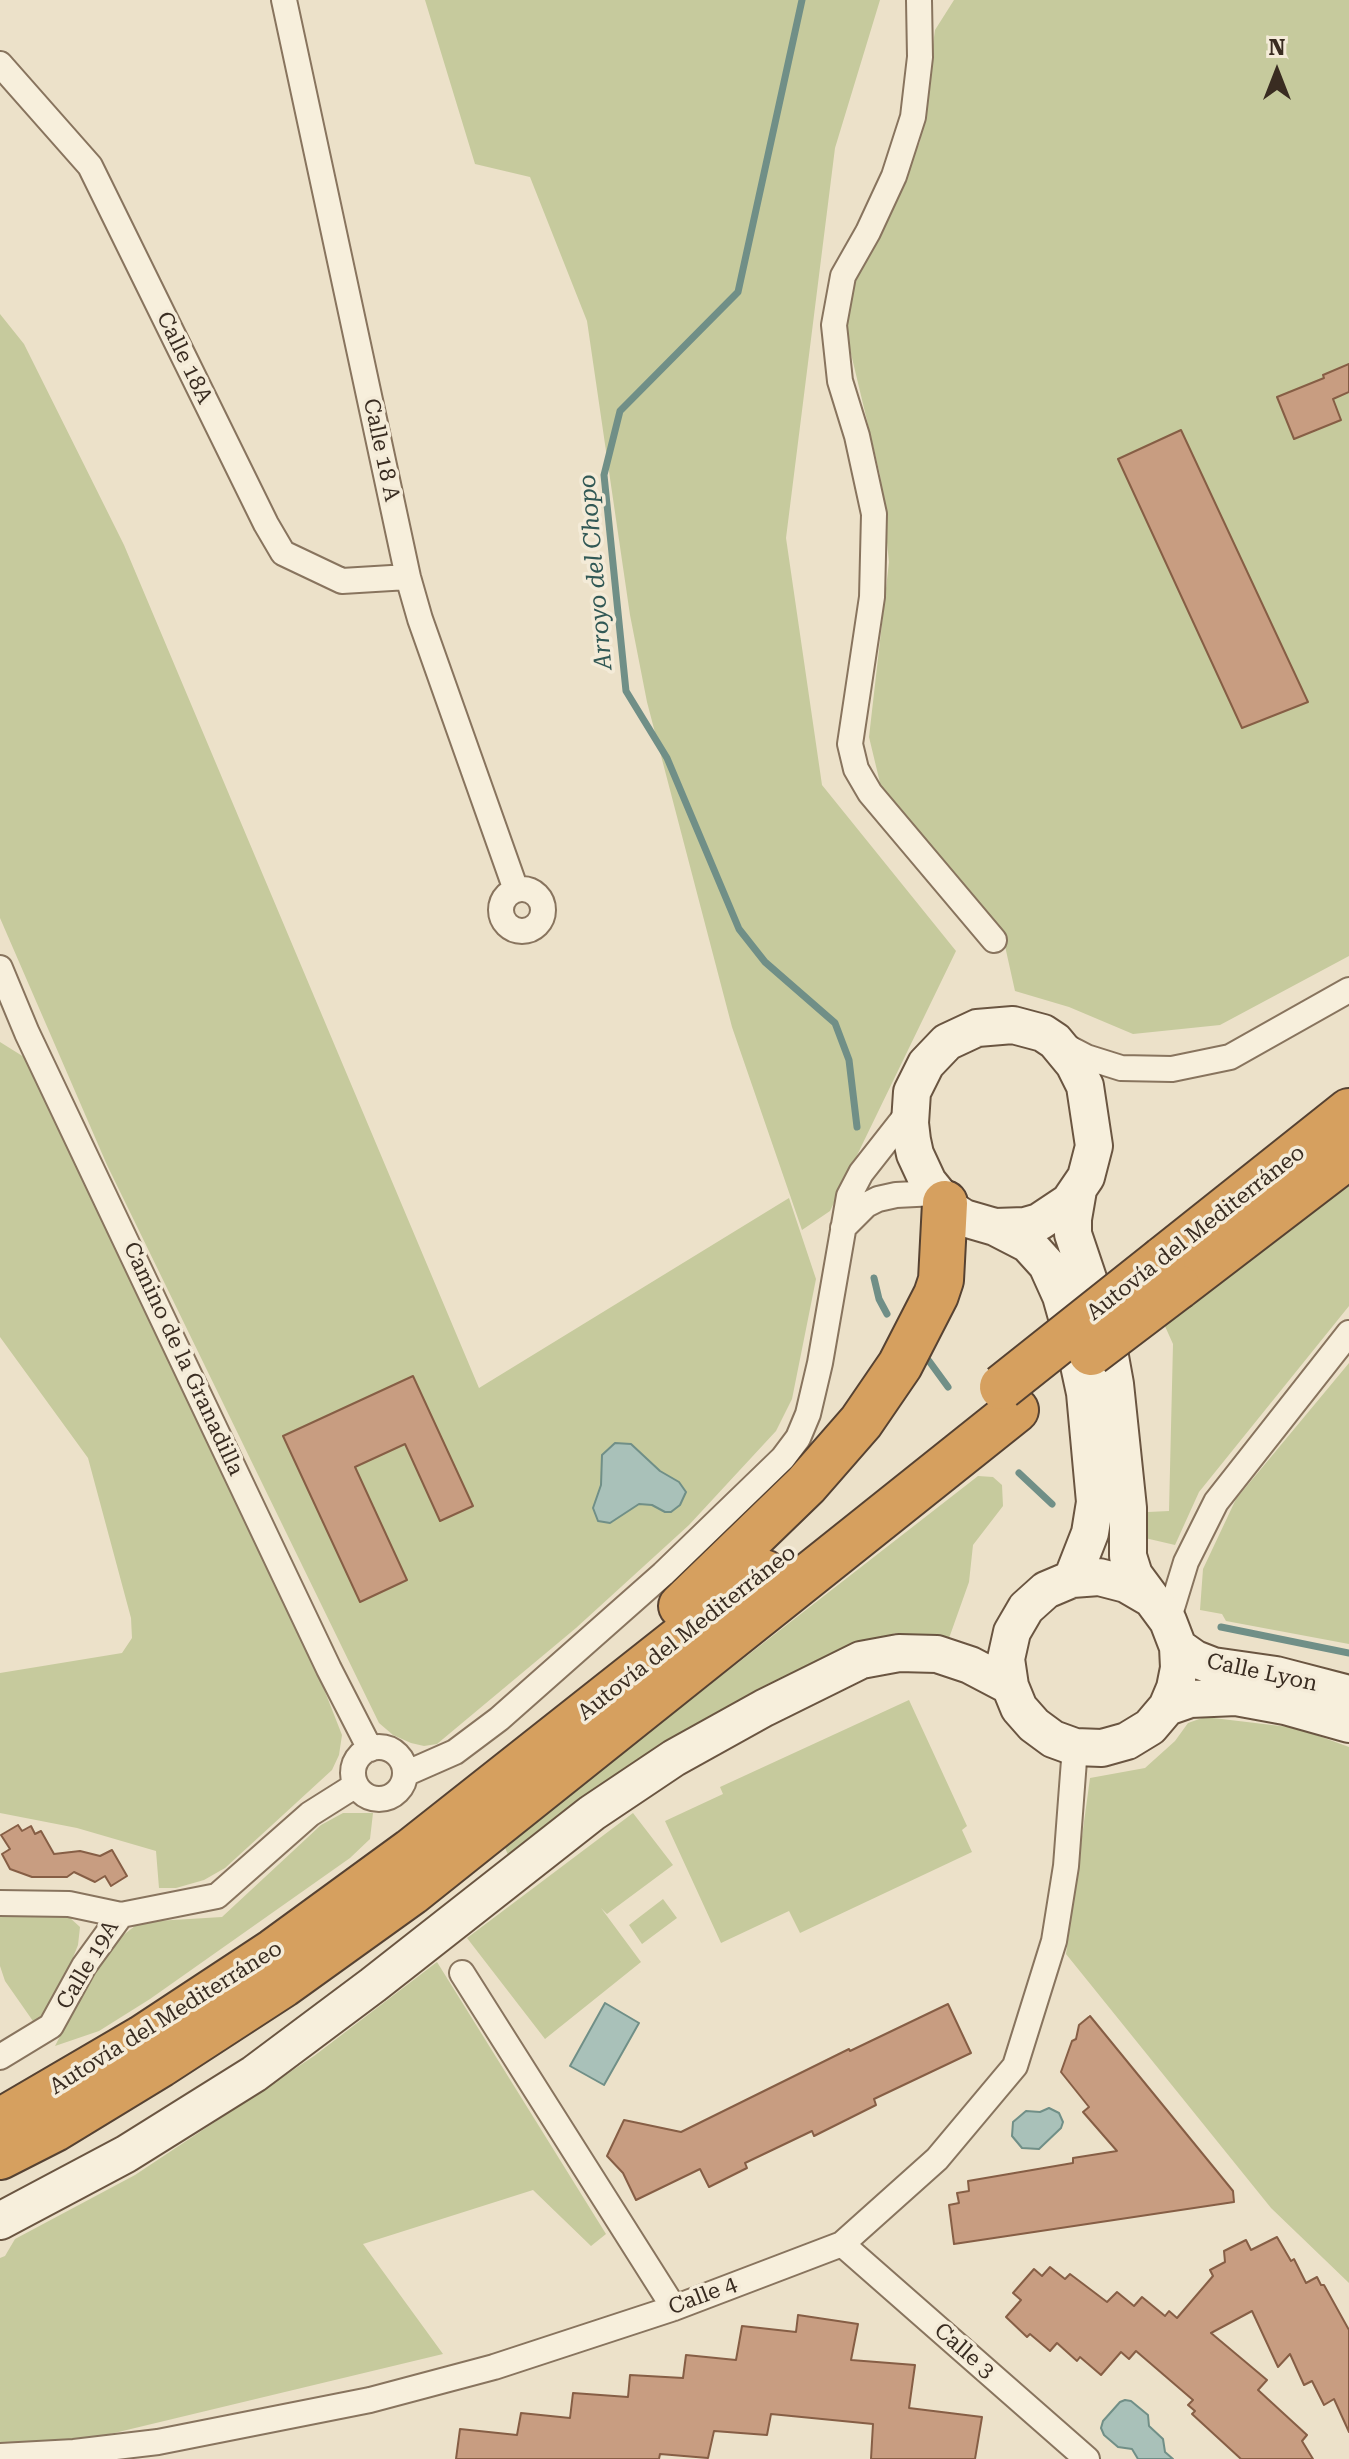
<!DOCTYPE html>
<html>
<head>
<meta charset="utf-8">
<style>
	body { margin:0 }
	#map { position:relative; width:1349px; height:2459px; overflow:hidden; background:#ece1c9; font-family:"Roboto Serif",serif }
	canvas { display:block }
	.north { position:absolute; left:1237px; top:32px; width:80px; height:80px; -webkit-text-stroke:6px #f4ebd8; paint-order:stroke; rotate:0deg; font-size:22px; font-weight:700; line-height:32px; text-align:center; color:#392c21 }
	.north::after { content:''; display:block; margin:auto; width:28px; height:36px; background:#392c21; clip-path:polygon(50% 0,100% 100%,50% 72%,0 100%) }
</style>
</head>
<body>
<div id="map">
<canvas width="1349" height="2459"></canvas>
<div class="north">N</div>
</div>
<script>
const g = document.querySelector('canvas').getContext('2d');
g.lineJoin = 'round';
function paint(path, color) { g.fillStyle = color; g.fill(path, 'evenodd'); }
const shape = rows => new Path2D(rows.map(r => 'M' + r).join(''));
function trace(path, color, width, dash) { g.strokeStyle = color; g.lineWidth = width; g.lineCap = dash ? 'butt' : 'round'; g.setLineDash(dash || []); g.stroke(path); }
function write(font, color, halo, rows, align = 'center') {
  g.font = font + ' "Roboto Serif",serif'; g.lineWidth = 7; g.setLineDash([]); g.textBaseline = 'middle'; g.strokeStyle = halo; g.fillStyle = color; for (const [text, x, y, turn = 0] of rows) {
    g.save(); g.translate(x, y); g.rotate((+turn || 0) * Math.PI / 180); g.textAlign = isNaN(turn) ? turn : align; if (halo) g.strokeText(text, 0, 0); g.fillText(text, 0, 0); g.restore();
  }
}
const green = shape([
	[425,0,880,0,835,148,786,538,822,785,956,951,830,1211,802,1230,732,1027,647,702,630,615,587,321,530,177,475,164],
	[954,0,1349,0,1349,956,1220,1025,1133,1034,1069,1007,1015,991,1001,928,881,787,869,737,889,562,880,475,847,337,850,283,920,142,935,30],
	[0,314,24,344,124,545,479,1388,789,1198,816,1279,792,1399,776,1431,689,1525,576,1628,437,1744,424,1746,411,1743,393,1735,379,1723,107,1165,0,918],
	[0,1042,32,1062,311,1656,342,1735,339,1755,332,1770,271,1826,225,1868,204,1880,176,1888,159,1888,156,1851,77,1828,0,1813,0,1673,122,1653,132,1638,131,1618,88,1458,0,1337],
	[1349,1180,1349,1306,1199,1492,1175,1545,1145,1538,1148,1512,1169,1511,1173,1344,1164,1324],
	[1349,1363,1349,1644,1226,1621,1222,1614,1200,1610,1203,1569,1236,1499],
	[978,1476,993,1477,1002,1485,1003,1506,973,1545,969,1582,948,1641,895,1633,824,1662,660,1746,508,1855,504,1845],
	[909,1700,967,1826,962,1830,972,1852,800,1933,789,1911,721,1943,665,1821,723,1794,720,1787],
	[1205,1717,1297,1728,1349,1747,1349,2283,1271,2208,1066,1954,1090,1778,1145,1768,1175,1741,1188,1723],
	[343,1813,373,1813,370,1839,350,1858,150,1999,99,2031,55,2046,100,1958,117,1940,140,1922,222,1917,321,1825],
	[633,1813,673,1865,607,1914,601,1908,641,1962,545,2039,467,1938],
	[663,1899,677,1918,642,1944,629,1925],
	[0,1916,69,1917,80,1927,78,1945,61,1988,41,2021,35,2024,5,1981,0,1966],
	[437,1962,606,2234,591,2246,533,2190,363,2244,443,2354,56,2447,0,2445,0,2258,5,2256,15,2239,135,2175,314,2056]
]);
const water = shape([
	[615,1443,631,1444,660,1471,679,1482,686,1492,680,1505,671,1512,665,1512,652,1505,639,1504,610,1523,598,1521,593,1508,601,1485,602,1455,615,1443],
	[605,2003,639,2023,604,2085,570,2066,605,2003],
	[1049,2108,1059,2113,1063,2122,1061,2128,1039,2149,1022,2148,1012,2136,1013,2122,1026,2111,1040,2112,1049,2108],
	[1125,2400,1131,2401,1148,2415,1149,2426,1163,2439,1165,2452,1173,2459,1138,2459,1132,2449,1118,2447,1104,2435,1101,2428,1103,2421,1120,2402,1125,2400]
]);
const stream = shape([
	[802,0,738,292,620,411,604,475,626,691,667,758,739,929,765,962,835,1023,849,1060,857,1127],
	[874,1278,879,1299,887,1314],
	[929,1361,948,1387],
	[1019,1473,1052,1504],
	[1221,1627,1349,1653]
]);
const building = shape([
	[1349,364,1349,392,1333,399,1341,420,1294,439,1277,397,1324,378,1323,375,1349,364],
	[1181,430,1308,702,1242,728,1118,459,1181,430],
	[413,1376,473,1506,440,1521,405,1444,355,1467,407,1580,360,1602,283,1436,413,1376],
	[18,1825,22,1831,31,1826,35,1834,41,1831,54,1854,80,1851,100,1856,112,1850,127,1876,111,1886,105,1876,95,1882,74,1872,67,1877,32,1877,10,1869,2,1854,10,1849,1,1835,18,1825],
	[948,2004,971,2053,874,2099,876,2105,814,2136,812,2131,745,2163,747,2168,709,2187,700,2169,636,2200,623,2173,607,2156,624,2120,681,2132,849,2049,850,2051,948,2004],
	[1090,2016,1233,2191,1234,2202,954,2244,949,2205,959,2203,957,2193,969,2191,968,2181,1073,2163,1073,2158,1117,2151,1083,2112,1089,2107,1061,2072,1072,2041,1076,2039,1079,2025,1090,2016],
	[1277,2237,1291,2261,1294,2259,1306,2283,1317,2277,1321,2285,1324,2285,1349,2330,1349,2432,1334,2399,1324,2405,1312,2381,1304,2385,1290,2354,1278,2367,1252,2311,1211,2333,1267,2380,1258,2390,1307,2435,1302,2441,1313,2459,1241,2459,1192,2414,1195,2411,1188,2405,1193,2400,1136,2351,1129,2359,1121,2352,1101,2375,1080,2357,1077,2361,1057,2343,1050,2351,1030,2334,1027,2337,1006,2317,1021,2300,1013,2293,1034,2269,1042,2276,1050,2267,1065,2279,1070,2274,1107,2302,1117,2292,1134,2306,1142,2297,1165,2316,1169,2311,1177,2318,1213,2276,1210,2270,1225,2262,1224,2251,1246,2240,1251,2250,1277,2237],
	[798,2315,858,2324,851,2360,915,2365,909,2408,982,2417,975,2459,871,2459,873,2424,771,2414,767,2435,714,2431,708,2458,660,2454,659,2459,456,2459,460,2429,517,2435,521,2413,570,2418,573,2393,628,2397,630,2375,683,2378,686,2355,736,2360,742,2326,796,2332,798,2315]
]);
const street = shape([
	[284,0,408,577,420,619,516,890],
	[919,0,920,57,913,117,894,176,868,232,843,276,834,325,840,381,857,436,874,514,872,597,850,744,856,769,870,793,994,940],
	[0,64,90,166,266,524,283,553,342,581,408,577],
	'501 910a21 21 0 1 1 42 0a21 21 0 1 1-42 0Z',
	[0,968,27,1033,329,1669,370,1749],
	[1063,1045,1086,1057,1121,1068,1172,1069,1230,1057,1349,990],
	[843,1228,866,1205,878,1199,896,1195,936,1193],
	[1168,1621,1186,1562,1216,1502,1349,1333],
	'353 1773a26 26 0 1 1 52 0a26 26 0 1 1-52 0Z',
	[405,1774,455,1752,499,1719,663,1574,783,1458,798,1438,808,1414,820,1363,849,1196,861,1173,912,1108],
	[0,1903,69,1904,121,1915,217,1896,310,1814,356,1785],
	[462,1973,674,2308],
	[0,2057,51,2026,84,1966,121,1915],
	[842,2244,1087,2459],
	[0,2456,74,2452,158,2442,370,2400,494,2367,674,2308,842,2244,937,2159,1015,2066,1054,1941,1066,1866,1075,1747]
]);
const secondary = shape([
	[1013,1025,1043,1033,1055,1041,1074,1064,1085,1086,1094,1146,1086,1177,1069,1202,1039,1222,1025,1226,995,1227,964,1218,950,1209,928,1182,915,1154,912,1140,910,1123,912,1092,926,1064,947,1042,977,1028,1013,1025],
	[1078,1190,1073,1219,1073,1234,1105,1329,1115,1384,1128,1508,1128,1556,1134,1575,1168,1621,1178,1647,1179,1668,1175,1688,1167,1707,1150,1727,1127,1741,1102,1748,1075,1747,1053,1739,1034,1725,1019,1708,1010,1686,1006,1659,1012,1632,1026,1608,1046,1590,1072,1579,1099,1577,1126,1584,1150,1598],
	[995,1227,1028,1244,1047,1265,1061,1296,1074,1342,1085,1393,1095,1502,1090,1533,1072,1579],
	[1178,1647,1195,1659,1213,1666,1276,1675,1349,1694],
	[1167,1707,1190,1699,1236,1697,1285,1706,1349,1724],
	[0,2221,126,2154,254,2074,373,1985,592,1813,674,1758,764,1708,861,1660,899,1653,937,1654,970,1665,1010,1686]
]);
const highway = shape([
	[1163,1259,1349,1111],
	[1178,1287,1349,1156],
	[681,1606,806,1485,861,1422,900,1365,936,1295,941,1280,945,1203],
	[0,2121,142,2038,274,1951,411,1851,764,1572],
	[0,2157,55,2129,160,2065,283,1985,411,1893,1016,1410]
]);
const highwayBridge = shape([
	[1091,1353,1178,1287],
	[1002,1387,1163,1259]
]);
const streetNames = [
	["Calle 18A",184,358,64],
	["Calle 18 A",381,450,78],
	["Autovía del Mediterráneo",1196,1233,-38],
	["Camino de la Granadilla",183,1359,65],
	["Autovía del Mediterráneo",687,1633,-38],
	["Calle Lyon",1262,1673,12],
	["Calle 19A",88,1965,-59],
	["Autovía del Mediterráneo",166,2018,-32],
	["Calle 4",703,2296,-21],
	["Calle 3",964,2351,41]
];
const waterNames = [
	["Arroyo del Chopo",596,572,-95]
];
paint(green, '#c6ca9d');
paint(water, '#a9c1b9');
trace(water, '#708f87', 2);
trace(stream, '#708f87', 7);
paint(building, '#c89d81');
trace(building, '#865e45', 2);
trace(street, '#88745e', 28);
trace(secondary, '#6a5541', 40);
trace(highway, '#564232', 48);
trace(street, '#f7efdc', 24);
trace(secondary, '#f7efdc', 36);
trace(highway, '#d6a05f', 44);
trace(highwayBridge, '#564232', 48, []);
trace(highwayBridge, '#d6a05f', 44);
write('22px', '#392c21', '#f4ebd8', streetNames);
write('italic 24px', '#315855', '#f4ebd8', waterNames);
</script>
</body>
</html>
